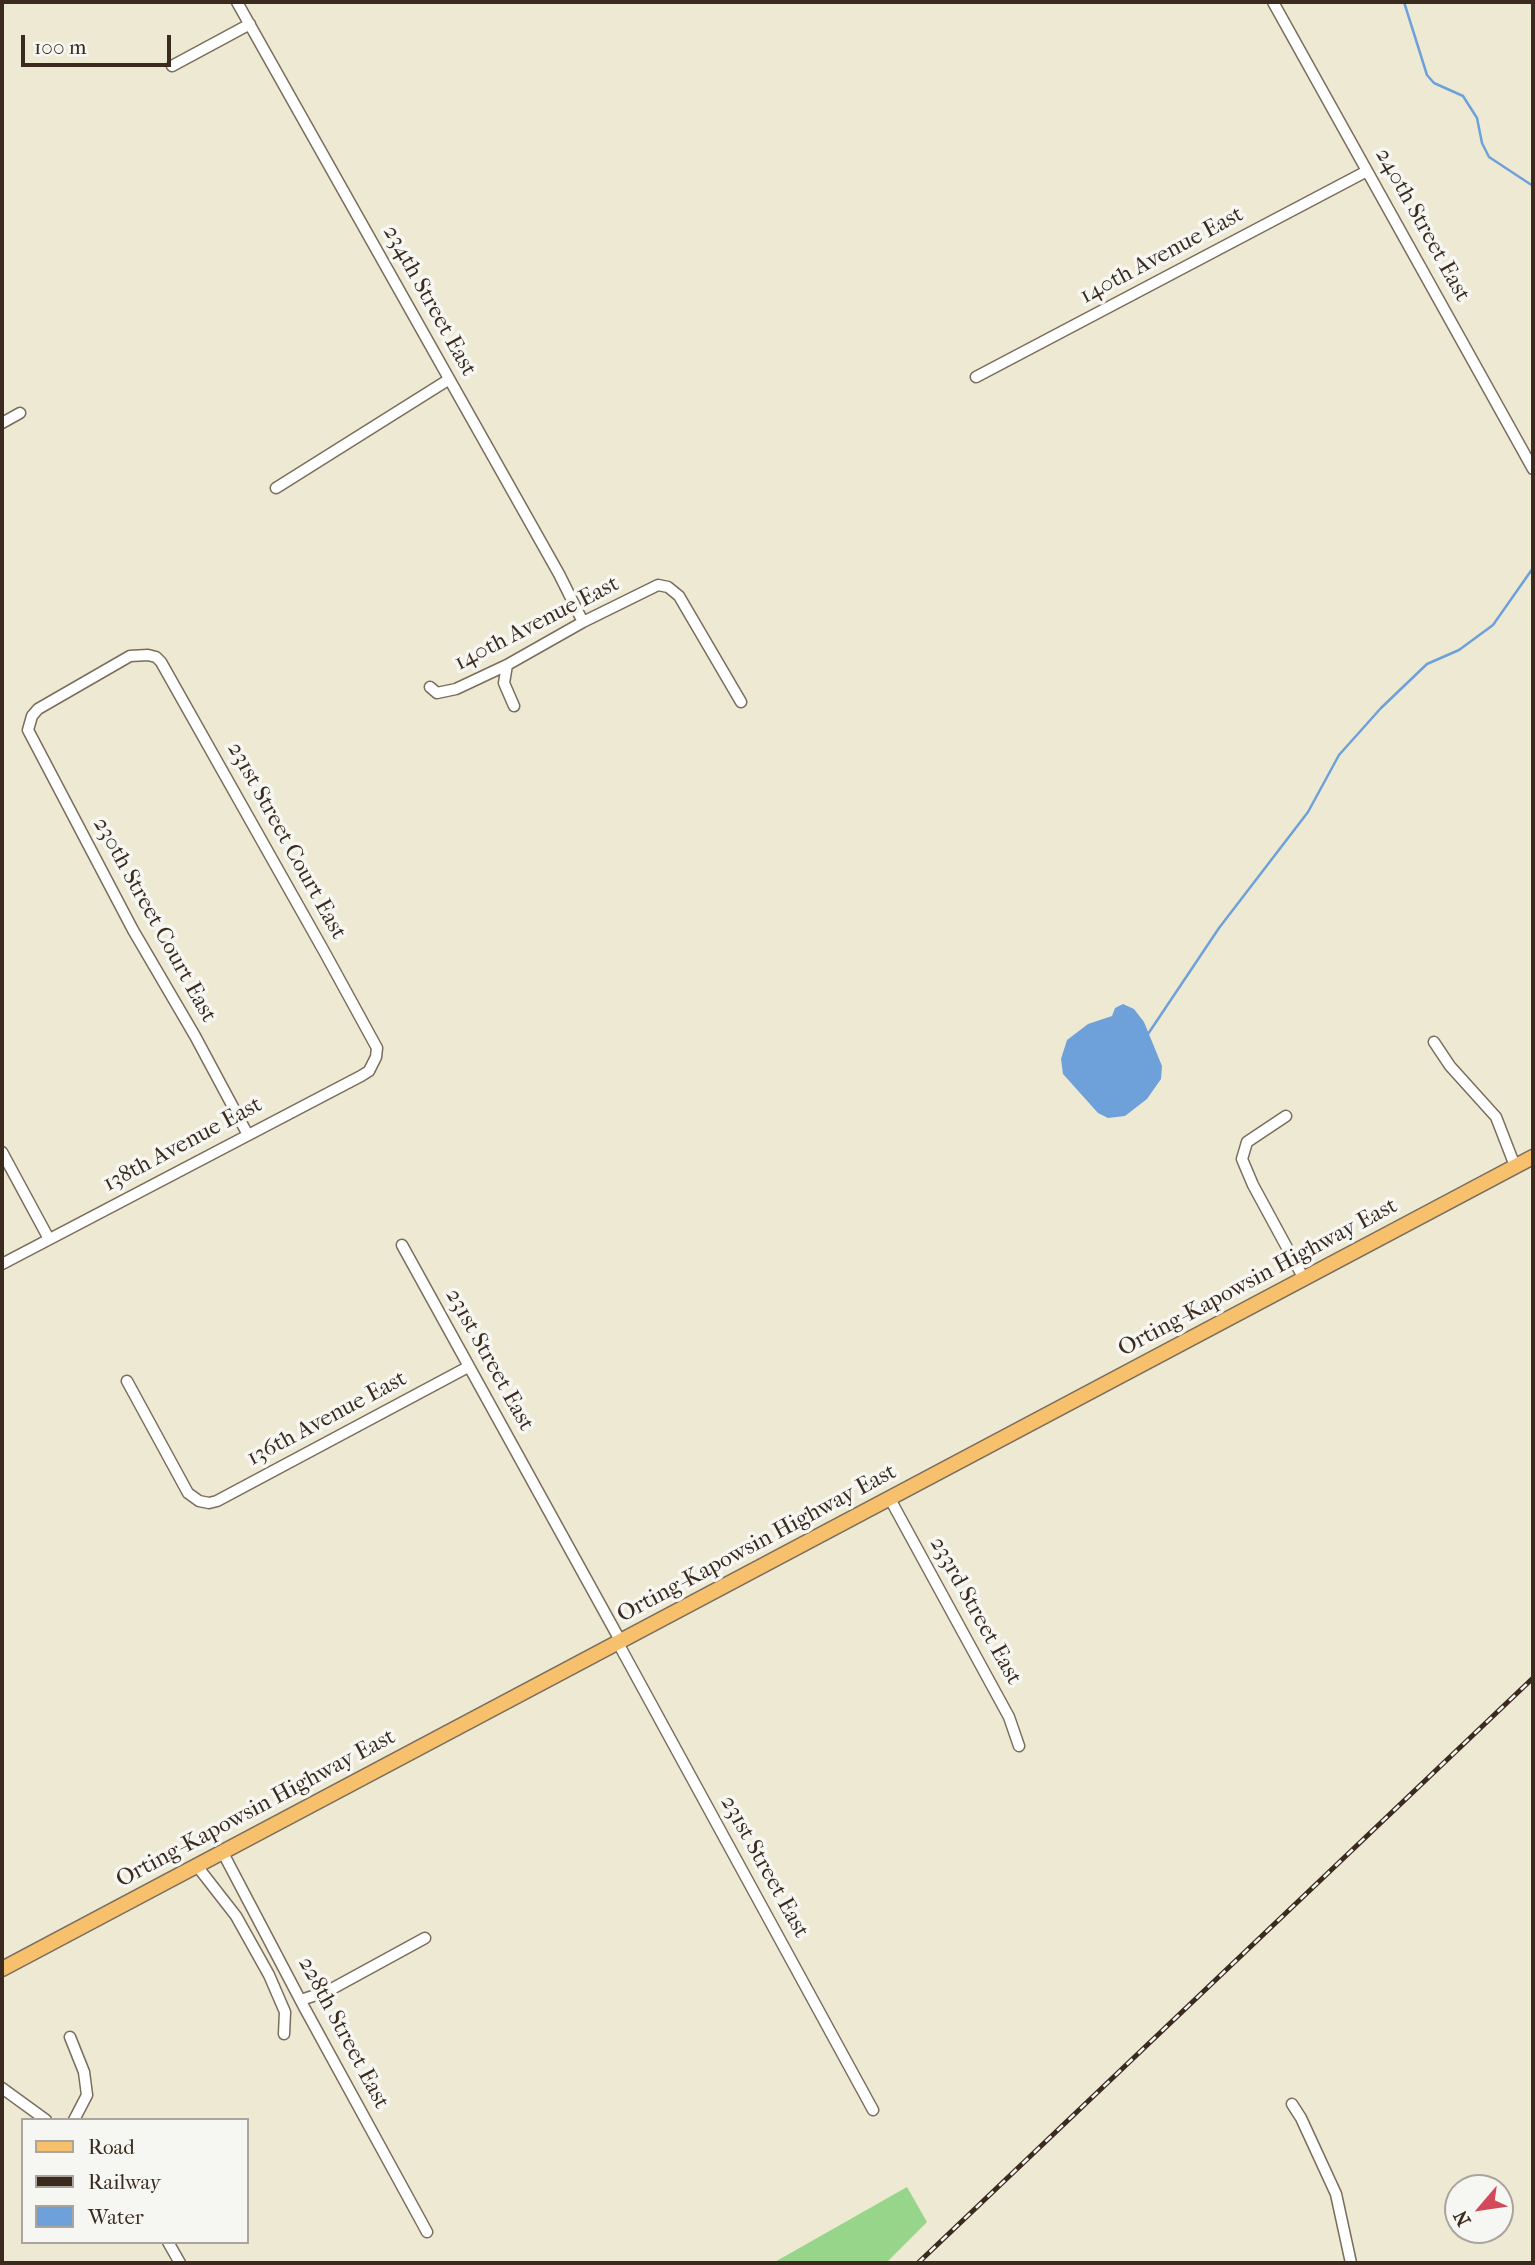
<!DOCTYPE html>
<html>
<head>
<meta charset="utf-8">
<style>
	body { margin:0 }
	#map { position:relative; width:1535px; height:2265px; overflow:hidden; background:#eee9d3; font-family:"IM FELL French Canon",serif }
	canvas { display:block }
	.frame { position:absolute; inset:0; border:4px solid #3b2a1e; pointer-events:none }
	.legend { position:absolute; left:21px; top:2118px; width:228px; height:126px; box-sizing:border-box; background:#f6f6f2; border:2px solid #aba49d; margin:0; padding:9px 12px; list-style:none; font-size:21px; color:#3b2a1e }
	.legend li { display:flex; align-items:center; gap:14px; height:35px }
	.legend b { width:35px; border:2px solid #aba49d }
	.north { position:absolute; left:1444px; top:2174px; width:70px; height:70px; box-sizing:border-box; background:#f6f6f2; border:2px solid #aba49d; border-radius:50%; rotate:241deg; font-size:19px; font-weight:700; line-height:28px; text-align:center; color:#3b2a1e }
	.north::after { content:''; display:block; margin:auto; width:24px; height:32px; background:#d1495b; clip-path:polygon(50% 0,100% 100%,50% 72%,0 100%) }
	.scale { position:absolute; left:21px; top:35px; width:150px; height:32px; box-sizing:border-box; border:4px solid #3b2a1e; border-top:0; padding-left:9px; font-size:21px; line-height:24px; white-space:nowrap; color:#3b2a1e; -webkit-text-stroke:5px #f6f6f2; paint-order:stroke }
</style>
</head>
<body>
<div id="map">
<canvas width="1535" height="2265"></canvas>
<div class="frame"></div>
<ul class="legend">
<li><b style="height:9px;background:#f7c06c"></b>Road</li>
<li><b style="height:9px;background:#3b2a1e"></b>Railway</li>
<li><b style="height:19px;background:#6ea1da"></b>Water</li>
</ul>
<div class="north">N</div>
<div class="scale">100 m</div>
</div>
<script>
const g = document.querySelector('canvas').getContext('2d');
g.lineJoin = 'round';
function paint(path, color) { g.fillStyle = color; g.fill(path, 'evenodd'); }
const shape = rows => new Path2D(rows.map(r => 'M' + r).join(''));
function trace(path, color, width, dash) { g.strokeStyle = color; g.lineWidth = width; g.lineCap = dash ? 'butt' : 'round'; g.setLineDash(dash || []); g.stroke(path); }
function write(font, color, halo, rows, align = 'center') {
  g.font = font + ' "IM FELL French Canon",serif'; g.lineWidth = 7; g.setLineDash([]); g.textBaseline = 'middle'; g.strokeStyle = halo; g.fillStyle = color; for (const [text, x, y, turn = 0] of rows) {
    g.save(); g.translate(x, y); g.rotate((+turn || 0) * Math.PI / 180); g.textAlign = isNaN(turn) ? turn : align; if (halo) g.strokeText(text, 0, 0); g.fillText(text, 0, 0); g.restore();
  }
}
const green = shape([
	[907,2187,927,2222,886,2263,773,2263]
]);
const water = shape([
	[1123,1004,1134,1009,1144,1022,1162,1066,1161,1079,1147,1099,1125,1116,1108,1118,1098,1113,1063,1074,1061,1059,1067,1040,1088,1024,1112,1016,1115,1008]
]);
const stream = shape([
	[1404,2,1427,75,1434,83,1463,96,1477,118,1482,143,1489,157,1533,186],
	[1148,1034,1219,928,1308,812,1339,755,1381,708,1427,664,1459,650,1493,625,1533,568]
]);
const minor = shape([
	[237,2,559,574,583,622],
	[1273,2,1533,469],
	[172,66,250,24],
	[976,377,1367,171],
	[2,423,20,413],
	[276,488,448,380],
	[507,665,504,683,514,706],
	[430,687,437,693,456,689,507,665,583,622,658,585,668,587,679,596,741,702],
	[1434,1042,1450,1066,1496,1117,1515,1166],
	[1286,1116,1247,1142,1242,1159,1253,1185,1304,1279],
	[2,1152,49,1239],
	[402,1245,621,1642],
	[2,1264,361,1076,369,1071,376,1057,377,1048,325,953,161,662,156,657,148,655,130,656,38,709,32,716,28,730,133,930,195,1036,248,1135],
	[127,1381,188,1493,199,1501,209,1503,217,1501,468,1367],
	[890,1499,1009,1717,1019,1746],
	[618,1643,873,2110],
	[223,1853,304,2007,427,2232],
	[197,1866,236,1916,269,1975,285,2012,284,2034],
	[301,2000,328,1991,425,1938],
	[70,2037,84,2072,87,2095,74,2120],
	[2,2088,46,2120],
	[1292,2104,1301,2118,1336,2194,1351,2263],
	[168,2242,180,2263]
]);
const major = shape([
	[2,1969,1533,1157]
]);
const rail = shape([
	[918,2263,1533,1678]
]);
const streetNames = [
	["240th Street East",1422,225,61],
	["140th Avenue East",1162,256,-28],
	["234th Street East",429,301,61],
	["140th Avenue East",537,624,-27],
	["231st Street Court East",286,841,61],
	["230th Street Court East",154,920,61],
	["138th Avenue East",183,1145,-28],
	["Orting-Kapowsin Highway East",1258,1278,-28],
	["231st Street East",489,1360,61],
	["136th Avenue East",327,1419,-28],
	["Orting-Kapowsin Highway East",757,1544,-28],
	["233rd Street East",975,1611,61],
	["Orting-Kapowsin Highway East",256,1809,-28],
	["231st Street East",764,1867,61],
	["228th Street East",343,2033,62]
];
paint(green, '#97d58a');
paint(water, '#6ea1da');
trace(stream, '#6ea1da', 2.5);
trace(minor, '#7a6d5d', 13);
trace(major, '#7a6d5d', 17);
trace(minor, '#fff', 10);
trace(major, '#f7c06c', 14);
trace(rail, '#3b2a1e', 5);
trace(rail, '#f6f6f2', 2.5, [8]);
write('23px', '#3b2a1e', '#f6f6f2', streetNames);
</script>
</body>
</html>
